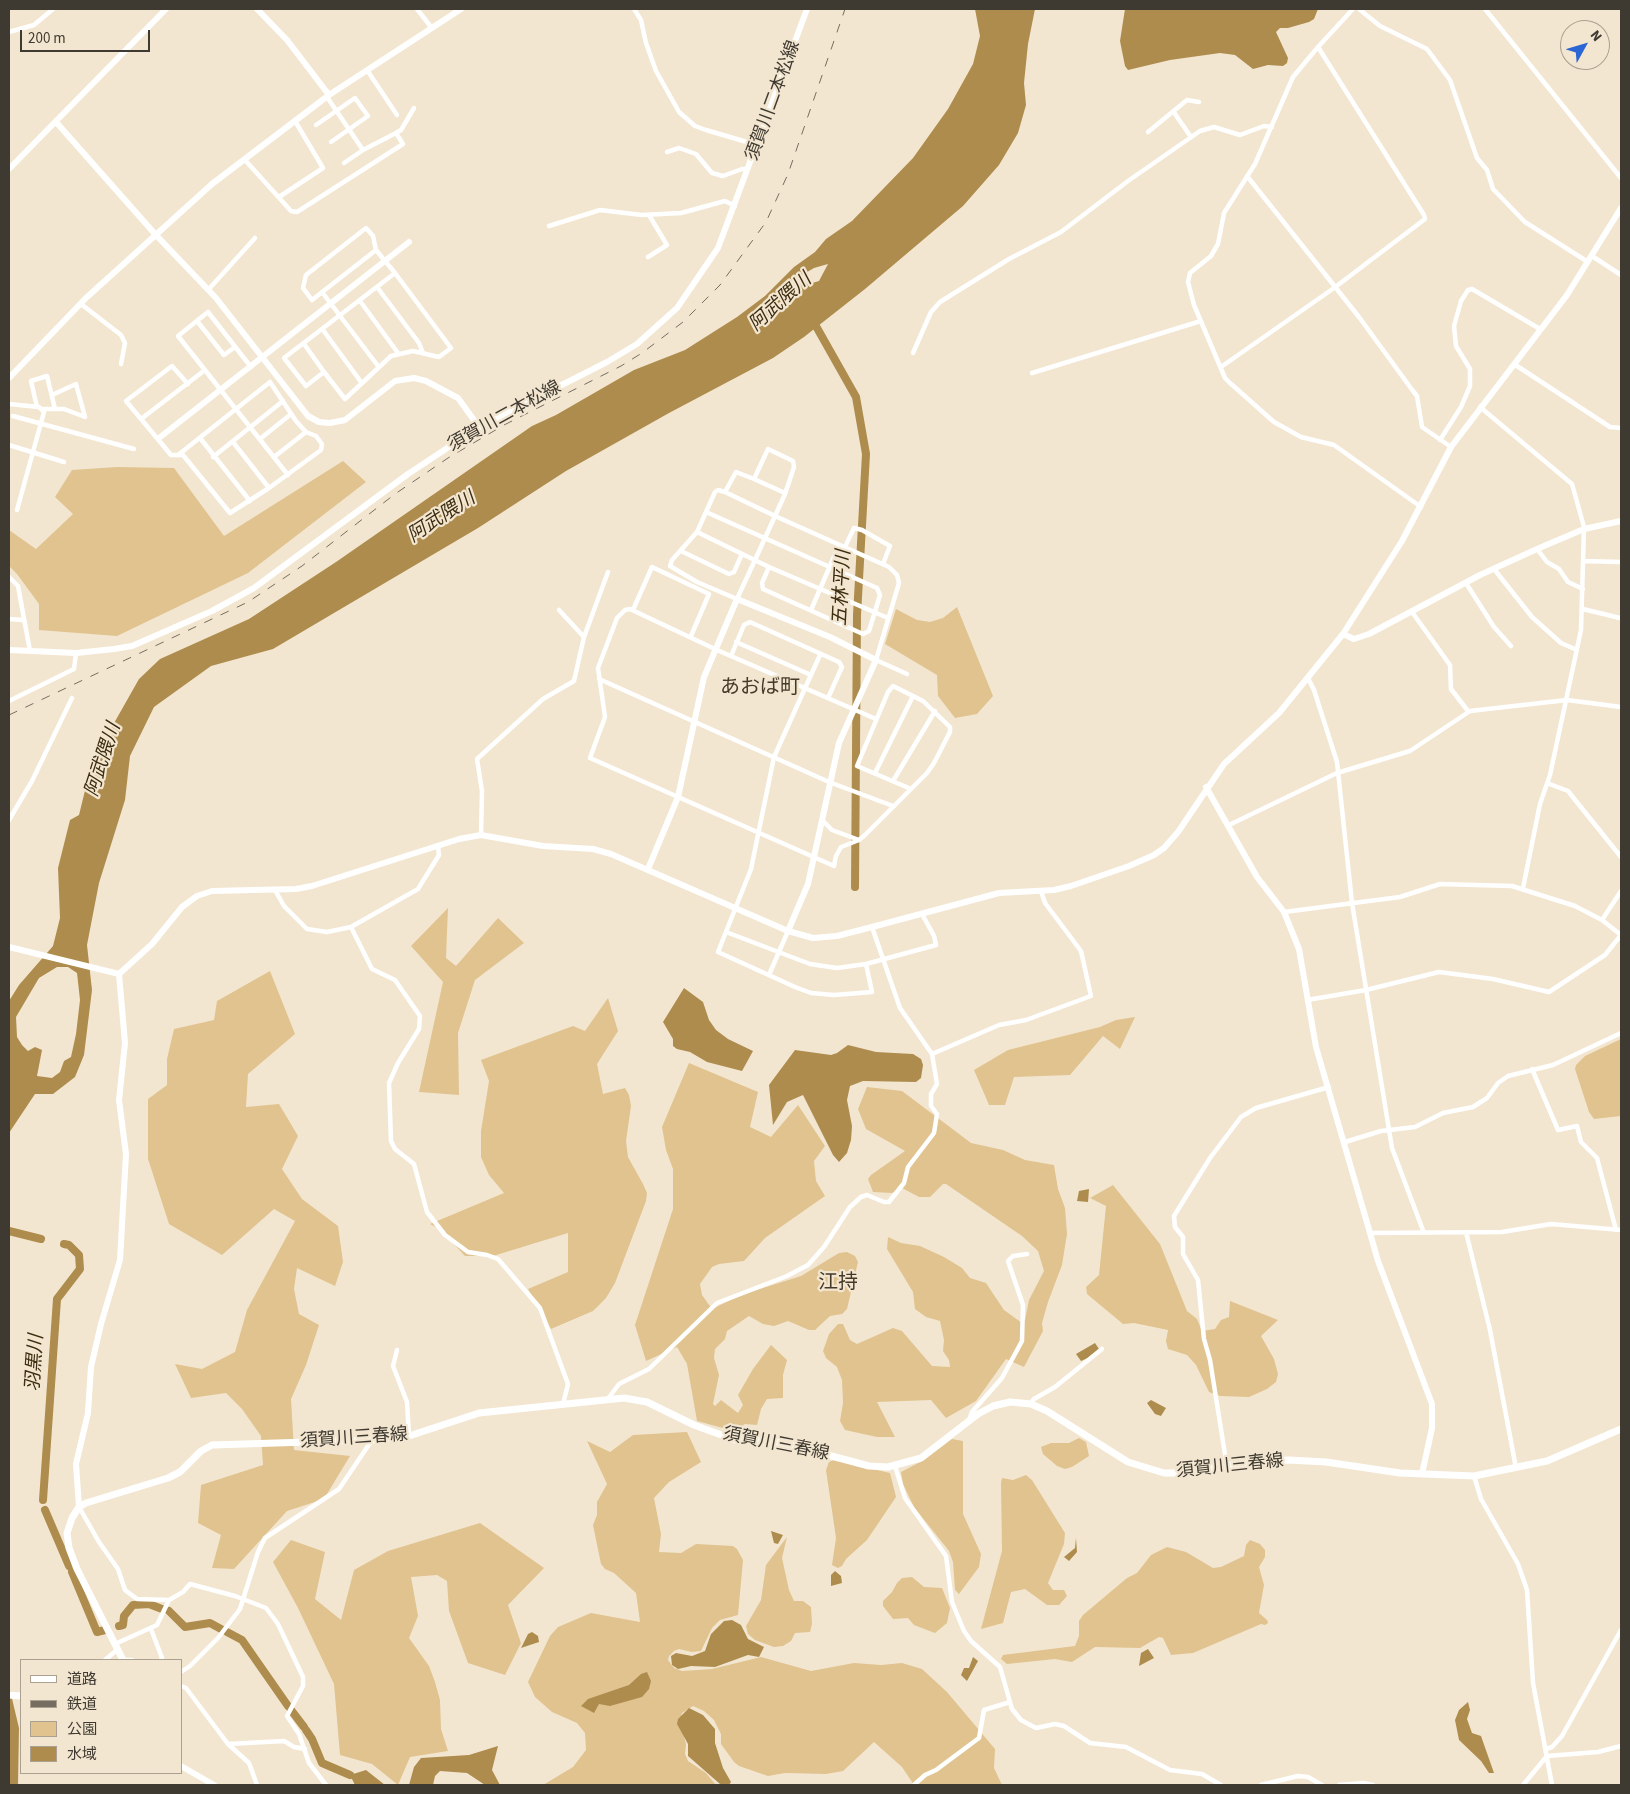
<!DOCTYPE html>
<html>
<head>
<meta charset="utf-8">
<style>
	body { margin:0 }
	#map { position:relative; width:1630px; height:1794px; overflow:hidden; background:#f3e6d0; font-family:"Source Sans 3","Noto Sans JP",sans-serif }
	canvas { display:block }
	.frame { position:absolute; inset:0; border:10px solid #3f3a31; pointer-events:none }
	.legend { position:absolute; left:20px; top:1659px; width:162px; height:115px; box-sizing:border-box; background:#f3e6d0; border:1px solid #aba190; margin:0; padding:6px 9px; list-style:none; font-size:15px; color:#3f3a31 }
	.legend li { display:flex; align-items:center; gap:10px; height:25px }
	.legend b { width:25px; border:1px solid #aba190 }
	.north { position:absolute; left:1560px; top:20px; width:50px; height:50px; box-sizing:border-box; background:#f3e6d0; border:1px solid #aba190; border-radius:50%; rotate:51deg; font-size:14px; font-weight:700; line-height:20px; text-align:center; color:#3f3a31 }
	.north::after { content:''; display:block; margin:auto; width:18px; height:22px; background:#2b66d4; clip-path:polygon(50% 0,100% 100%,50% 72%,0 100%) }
	.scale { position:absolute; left:20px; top:30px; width:130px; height:22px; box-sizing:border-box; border:2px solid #3f3a31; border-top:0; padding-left:6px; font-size:15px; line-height:18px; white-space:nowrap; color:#3f3a31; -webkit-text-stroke:4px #f3e6d0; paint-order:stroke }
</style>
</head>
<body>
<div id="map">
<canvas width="1630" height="1794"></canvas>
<div class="frame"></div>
<ul class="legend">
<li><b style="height:6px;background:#fff"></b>道路</li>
<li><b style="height:6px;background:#756d60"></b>鉄道</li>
<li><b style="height:14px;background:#e0c38f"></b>公園</li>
<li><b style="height:14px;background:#ae8c4d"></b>水域</li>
</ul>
<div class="north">N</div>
<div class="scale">200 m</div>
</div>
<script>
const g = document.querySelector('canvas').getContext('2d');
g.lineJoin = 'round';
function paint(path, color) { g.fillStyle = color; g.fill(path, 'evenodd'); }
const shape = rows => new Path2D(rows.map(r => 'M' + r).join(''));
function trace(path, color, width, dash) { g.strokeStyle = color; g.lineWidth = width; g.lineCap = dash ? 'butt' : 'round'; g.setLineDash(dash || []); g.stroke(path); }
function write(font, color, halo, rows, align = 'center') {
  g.font = font + ' "Source Sans 3","Noto Sans JP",sans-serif'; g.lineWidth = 4.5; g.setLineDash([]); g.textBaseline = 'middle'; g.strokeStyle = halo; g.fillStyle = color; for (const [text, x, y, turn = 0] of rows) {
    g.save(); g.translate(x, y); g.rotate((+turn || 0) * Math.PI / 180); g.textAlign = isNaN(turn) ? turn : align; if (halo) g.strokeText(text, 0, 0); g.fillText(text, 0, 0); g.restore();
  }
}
const green = shape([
	[343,461,366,482,248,573,117,636,39,630,39,604,17,574,9,566,9,530,36,549,73,514,55,497,72,470,117,467,174,468,224,536],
	[957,607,993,696,977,714,955,718,938,696,937,675,885,644,896,609,917,620,930,622,943,618],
	[448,908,446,958,456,966,498,918,524,943,475,980,458,1033,459,1095,419,1092,443,982,411,946],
	[270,971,295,1034,248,1074,246,1107,279,1104,298,1136,282,1169,302,1199,338,1226,343,1262,335,1286,297,1268,294,1289,299,1314,319,1325,306,1365,291,1399,294,1450,350,1456,324,1499,287,1511,234,1569,212,1568,221,1535,198,1523,201,1485,263,1465,261,1436,242,1409,226,1393,191,1398,175,1364,202,1369,235,1352,247,1310,295,1221,274,1209,222,1255,169,1224,148,1159,148,1099,167,1085,167,1059,174,1029,214,1020,217,1001],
	[608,998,618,1031,597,1064,603,1094,625,1088,629,1095,631,1106,626,1141,628,1157,643,1184,647,1193,646,1201,615,1283,606,1298,593,1311,551,1329,528,1289,568,1272,568,1233,493,1256,465,1256,440,1229,430,1224,504,1193,489,1175,481,1157,481,1131,489,1081,481,1060,573,1026,585,1031],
	[1135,1017,1120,1049,1103,1036,1070,1075,1014,1077,1005,1105,989,1105,974,1070,1008,1050,1100,1027,1116,1020],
	[1621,1039,1621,1116,1594,1119,1589,1112,1575,1069,1576,1065,1585,1056],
	[689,1063,758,1092,750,1127,771,1137,798,1105,825,1146,814,1161,816,1181,825,1196,765,1238,744,1261,719,1264,712,1267,700,1284,702,1295,712,1309,741,1295,801,1276,839,1253,847,1252,855,1256,858,1262,847,1309,842,1314,830,1316,815,1330,809,1330,788,1321,774,1326,763,1324,749,1316,727,1331,725,1339,715,1349,714,1358,719,1375,713,1404,715,1406,721,1400,738,1413,743,1405,738,1395,753,1369,771,1345,787,1360,783,1375,783,1398,767,1399,761,1409,757,1425,745,1424,734,1431,697,1421,687,1364,677,1347,646,1361,635,1325,673,1209,673,1169,666,1150,662,1127],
	[867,1087,902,1091,971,1143,1003,1150,1025,1160,1054,1165,1058,1189,1065,1208,1067,1234,1062,1265,1048,1302,1042,1323,1043,1331,1024,1367,1006,1359,976,1401,946,1418,931,1400,877,1402,895,1437,877,1437,845,1430,840,1421,843,1403,842,1380,837,1367,826,1358,823,1351,829,1334,838,1324,843,1324,850,1340,857,1344,893,1328,902,1331,932,1366,950,1367,949,1360,943,1351,944,1340,940,1321,926,1317,915,1309,913,1292,887,1249,888,1237,901,1243,920,1246,944,1257,962,1268,970,1278,986,1283,1004,1310,1022,1323,1025,1320,1029,1300,1044,1271,1038,1251,1022,1236,946,1184,943,1184,930,1197,919,1197,902,1188,892,1193,873,1192,868,1179,871,1175,905,1151,866,1129,858,1109],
	[1113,1185,1160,1244,1187,1311,1197,1319,1202,1331,1215,1329,1221,1320,1229,1317,1230,1301,1278,1320,1261,1336,1274,1359,1278,1374,1276,1382,1267,1389,1249,1397,1220,1396,1209,1392,1196,1365,1187,1355,1168,1349,1166,1341,1168,1330,1134,1323,1123,1324,1087,1294,1086,1287,1099,1275,1106,1206,1090,1198],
	[687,1432,701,1462,669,1482,654,1498,661,1534,659,1552,681,1553,696,1544,733,1546,737,1549,743,1560,738,1615,720,1620,712,1628,701,1651,692,1652,679,1649,674,1651,669,1656,668,1660,674,1668,682,1671,712,1669,761,1657,811,1671,854,1663,881,1665,902,1663,922,1669,947,1692,995,1749,994,1768,1002,1785,914,1785,902,1767,874,1742,843,1771,826,1774,785,1773,768,1776,739,1766,734,1762,721,1744,721,1734,714,1720,704,1711,693,1706,682,1713,680,1722,686,1744,685,1754,688,1761,706,1773,716,1785,543,1785,573,1767,586,1750,585,1733,577,1723,552,1712,535,1697,528,1682,550,1636,558,1627,591,1613,640,1622,636,1593,614,1573,605,1569,601,1564,593,1525,597,1515,597,1502,607,1484,587,1441,610,1452,633,1435],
	[1079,1438,1086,1442,1089,1456,1072,1467,1065,1469,1057,1466,1043,1454,1041,1447,1051,1443,1069,1443],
	[952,1439,963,1441,963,1514,981,1554,979,1567,959,1594,955,1590,953,1562,949,1551,914,1507,903,1484,901,1472,924,1460],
	[834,1460,890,1473,896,1497,867,1540,846,1559,842,1566,838,1568,832,1565,836,1538,826,1470,829,1462],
	[1026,1475,1032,1480,1065,1533,1064,1544,1048,1583,1053,1590,1064,1590,1067,1596,1059,1605,1047,1605,1025,1589,1011,1592,1003,1623,981,1629,1002,1551,1001,1483,1002,1478,1013,1480],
	[480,1523,544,1568,508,1605,521,1643,505,1675,468,1663,449,1611,447,1581,437,1575,411,1577,418,1616,409,1638,429,1666,435,1682,440,1700,441,1729,448,1751,410,1757,398,1785,372,1764,340,1755,334,1684,298,1608,273,1562,291,1540,325,1552,315,1599,341,1620,354,1570,388,1551],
	[787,1537,782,1558,789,1590,794,1601,803,1601,811,1607,812,1624,810,1632,795,1633,791,1641,783,1646,774,1647,755,1640,748,1634,746,1626,761,1600,766,1565],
	[1250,1540,1260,1544,1265,1550,1265,1557,1259,1567,1264,1585,1259,1613,1267,1620,1268,1623,1265,1625,1261,1624,1193,1653,1171,1655,1163,1638,1159,1637,1140,1648,1095,1647,1072,1662,1055,1659,1007,1664,1001,1659,1003,1655,1075,1646,1079,1636,1079,1621,1083,1615,1127,1578,1137,1573,1151,1555,1167,1547,1186,1552,1213,1568,1221,1567,1244,1556,1246,1545],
	[912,1577,924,1587,942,1588,950,1608,947,1623,935,1633,914,1625,908,1618,893,1619,883,1606,883,1601,892,1592,897,1583,902,1578]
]);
const water = shape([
	[975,9,1035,9,1028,44,1024,83,1026,105,1018,133,999,165,963,206,865,289,804,337,773,358,669,413,566,471,478,528,273,649,211,666,154,707,130,756,125,800,99,883,87,945,92,990,84,1055,75,1077,53,1094,35,1094,9,1133,9,1001,19,985,53,946,60,918,58,868,70,820,79,815,92,762,139,679,160,659,249,619,336,562,532,426,556,415,634,370,685,350,737,317,765,296,794,267,815,252,826,239,852,221,913,158,948,109,973,64,980,36],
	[828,264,819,281,809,284,801,282,790,288,792,281,814,268],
	[57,967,68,967,77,973,80,1000,76,1034,71,1057,64,1061,60,1072,52,1078,37,1076,42,1050,35,1047,28,1051,22,1045,17,1037,16,1017,39,978],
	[1125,9,1318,9,1314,19,1309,22,1288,28,1280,28,1276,32,1288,58,1287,63,1283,66,1268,65,1253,69,1235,55,1220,53,1170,60,1128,70,1125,66,1120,41],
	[684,988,703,1002,709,1020,716,1030,728,1039,753,1051,742,1071,707,1062,690,1052,677,1049,673,1046,673,1039,663,1022],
	[848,1045,876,1052,913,1054,921,1059,923,1065,921,1078,916,1082,863,1081,850,1086,847,1100,852,1126,851,1140,847,1153,839,1162,833,1155,803,1095,787,1102,773,1125,769,1085,795,1050,831,1055,837,1053],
	[1089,1189,1088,1202,1077,1201,1079,1191],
	[1095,1343,1099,1349,1090,1357,1081,1361,1076,1354],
	[1151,1400,1166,1408,1161,1416,1155,1414,1147,1403],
	[771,1531,783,1535,778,1544,774,1543],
	[1076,1538,1077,1552,1069,1561,1064,1557,1075,1548],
	[835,1571,841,1576,842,1583,831,1586,831,1575],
	[732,1620,741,1625,748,1639,764,1647,759,1657,748,1655,715,1667,691,1666,678,1669,672,1665,671,1656,676,1653,692,1656,705,1651,711,1634,724,1621],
	[532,1632,538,1636,539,1642,521,1648,528,1634],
	[1148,1649,1154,1658,1139,1666,1141,1653],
	[973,1657,978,1661,967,1681,961,1675,964,1668,969,1668],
	[647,1672,651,1681,649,1689,642,1697,610,1706,599,1704,594,1713,581,1706,588,1699,629,1685,641,1674],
	[9,1686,19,1728,18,1785,9,1785],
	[1468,1702,1470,1710,1467,1719,1472,1733,1481,1736,1494,1773,1489,1773,1481,1761,1459,1740,1455,1720,1459,1710],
	[689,1708,703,1715,715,1729,715,1743,723,1768,731,1782,729,1785,720,1784,688,1756,688,1744,677,1724,678,1719],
	[498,1746,492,1770,500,1785,485,1785,467,1773,440,1771,435,1776,433,1785,409,1785,414,1767,421,1758,469,1755],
	[366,1770,385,1785,355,1785,350,1775]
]);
const river = shape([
	[812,319,856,397,866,454,857,615,855,887],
	[9,1231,41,1239],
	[43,1500,57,1299,80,1269,79,1255,69,1245,64,1244],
	[45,1510,69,1566],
	[72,1572,97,1632,105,1630],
	[169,1611,185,1627,210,1623,221,1629],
	[119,1626,123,1625,124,1616,133,1605,149,1604,162,1609],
	[227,1632,242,1640,288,1706],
	[291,1710,304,1727],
	[306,1730,312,1739,322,1763,350,1775]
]);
const street = shape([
	[417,9,431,27],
	[634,9,641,20,646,43,656,71,679,112,695,126,706,130,757,145],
	[1353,9,1318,47,1293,77,1255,164,1224,213,1218,244,1211,256,1190,273,1188,282,1194,305,1225,378,1230,383,1274,422,1301,437,1334,445,1421,507],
	[1359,9,1380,26,1427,49,1450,80,1477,158,1487,170,1493,189,1525,222,1588,262],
	[1485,9,1621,178],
	[9,32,34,25,53,9],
	[367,70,397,115],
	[1173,111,1191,137],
	[316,125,355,98,368,116,331,142],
	[1148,132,1187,100,1199,102],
	[396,133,401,130,414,108],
	[667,152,679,148,696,154,712,173,723,176,742,169,748,169],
	[245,160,291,211,297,212,403,144,396,133,363,150,327,97],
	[344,163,363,150],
	[1247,176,1359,317,1413,391,1417,396,1422,427,1451,447],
	[279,197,323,168,295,121],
	[549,226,600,210,642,215,681,213,725,201,735,206],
	[376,250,373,236,366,228,306,275,303,288,312,300,376,250,395,273,284,358,306,386,324,372,345,399,391,356,413,351,439,357,451,348,395,273],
	[1592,256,1621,275],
	[648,257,667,245,649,215],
	[377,287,419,343,423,353],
	[208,290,255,238],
	[322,292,378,366],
	[360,301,398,353],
	[81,304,121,335,125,343,121,364],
	[197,321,224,355,235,347],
	[323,330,361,382],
	[304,344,324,372],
	[913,353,931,312,940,302,1009,259,1061,232,1128,181,1200,131,1214,127,1240,135,1264,126,1272,127],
	[1514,364,1610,427,1621,428],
	[251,367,208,312,178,336,288,475],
	[1221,367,1334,288,1425,219,1424,215,1318,47],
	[1032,373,1201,321],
	[52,395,76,384,85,417],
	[9,404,39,407,44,412,17,510],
	[37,407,31,381,47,376,55,409],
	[1480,407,1572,484,1584,527,1581,630,1550,775,1540,804,1523,888],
	[43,409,64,409,85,417],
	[13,416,134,449],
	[141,419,205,370],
	[200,438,250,501],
	[260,439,291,414],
	[1440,440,1461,407,1470,386,1470,369,1456,346,1454,326,1461,301,1468,290,1472,289,1540,329],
	[233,442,269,488],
	[9,445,64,462],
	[178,455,270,382,296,421,306,432,316,436,322,444,321,450,269,488,230,513,183,455,171,455,126,401,172,366,188,384],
	[213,457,283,401],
	[274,457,306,432],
	[754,479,785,493],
	[725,492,736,472,754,479,768,449,793,461,794,467,785,494,755,560,737,599,697,582,670,566,672,560,697,532,715,492,718,490,725,492,775,516,889,567,897,575,899,583,876,660,907,674],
	[706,512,877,588,880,595,869,631,863,634,763,589,762,583,769,567],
	[697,532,769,567,888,618],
	[845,547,854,528,862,530,890,546,883,564],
	[1537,549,1547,562,1559,569,1568,582,1583,589],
	[681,551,729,574,734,572,742,554],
	[1584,561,1621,562],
	[1494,569,1532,617,1561,643,1577,650],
	[9,577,18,586,30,651],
	[1466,583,1494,627,1511,646],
	[1583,609,1620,618],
	[559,610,584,637],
	[633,610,652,567,709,594,691,636],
	[811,610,839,545],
	[1412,612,1450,665,1451,689,1468,711],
	[9,619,23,620],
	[736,642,811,675],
	[820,655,774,757,751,869,718,952,795,987,811,993,834,995,872,992,866,964],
	[731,656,744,625,750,622,839,662,842,667,828,698],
	[1308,678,1314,690,1337,762,1352,903,1392,1148,1424,1233],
	[599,679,829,782,893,806],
	[9,701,74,669,76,653],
	[875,773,913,696],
	[893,781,935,711],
	[1547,783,1568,791,1621,857],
	[9,820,32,781,72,698],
	[822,820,832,830,859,840,865,835,927,773,934,763,950,732,950,727,923,701,893,686,888,692,857,766,911,789],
	[1229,825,1337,773,1410,751,1470,711,1567,700,1621,707],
	[481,835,482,791,477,759,543,699,574,681,584,637,608,572],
	[859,840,841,847,836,856,834,866,590,758,605,717,598,668,617,618,625,610,630,609,717,650,876,719],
	[275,890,284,906,307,929,327,932,351,927,418,889,439,855,438,846],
	[1284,912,1400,897,1440,884,1512,886,1575,906,1602,920,1621,935],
	[1602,920,1621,891],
	[351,927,372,969,395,980,420,1016,419,1029,398,1063,389,1083,391,1141,395,1149,414,1164,427,1212,445,1235,468,1252,487,1255,498,1259,540,1308,568,1384,563,1404],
	[726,932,810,964,837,968,866,964,936,945,934,936,922,914],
	[769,975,788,931],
	[1307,1000,1366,990,1439,972,1493,979,1549,992,1605,955,1621,935],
	[932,1054,999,1025,1026,1020,1091,996,1081,951,1045,903,1041,891],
	[1532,1069,1558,1130,1577,1126,1581,1142,1597,1158,1616,1230],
	[1345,1142,1381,1131,1415,1127,1443,1113,1473,1107,1487,1098,1498,1083,1508,1076,1553,1065,1621,1033],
	[1466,1232,1490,1330,1516,1468],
	[1370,1233,1502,1232,1551,1224,1621,1230],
	[397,1350,393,1366,407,1402,409,1436],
	[607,1400,619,1384,649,1369,717,1303,787,1276,808,1265,824,1247,850,1207,861,1197,867,1195,884,1202,889,1202,904,1183,908,1167,934,1133,937,1114,931,1106,931,1094,937,1084,932,1054,900,1008,872,927],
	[1030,1404,1034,1399,1055,1387,1102,1349],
	[969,1420,972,1412,1002,1378,1022,1341,1023,1305,1008,1261,1013,1256,1027,1254],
	[895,1466,905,1498,946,1556,952,1602,964,1631,971,1641,1000,1667,1012,1709,1021,1720,1036,1728,1055,1724,1064,1726,1090,1743,1126,1747,1170,1770,1202,1774,1221,1785],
	[1227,1467,1210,1360,1204,1339,1198,1280,1183,1254,1183,1237,1175,1227,1174,1216,1210,1158,1241,1117,1256,1108,1329,1087],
	[1474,1476,1481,1499,1518,1564,1527,1590,1533,1683,1552,1785],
	[79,1507,99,1542,118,1569,125,1590,137,1599,169,1600],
	[151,1629,162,1658,161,1660],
	[115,1644,157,1625,169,1600,183,1592,190,1584,235,1596,266,1608,278,1624,303,1677,303,1686,287,1716,299,1734,309,1763,326,1785],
	[105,1660,118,1649],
	[126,1660,132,1660],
	[181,1672,190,1666,218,1638,240,1609,258,1552,265,1538,339,1489,372,1440],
	[181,1686,186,1688,228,1744,249,1763,257,1785],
	[228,1744,284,1741,294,1747,305,1749],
	[1546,1749,1552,1747,1562,1736,1621,1630],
	[914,1785,925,1775,936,1770,979,1738,984,1710,1010,1702],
	[1261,1785,1298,1776,1308,1777,1322,1785],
	[1339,1785,1363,1783,1373,1785],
	[1523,1785,1547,1756,1598,1752,1621,1746]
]);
const secondary = shape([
	[257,9,287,40,329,95],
	[56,122,155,234,216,298,308,416,319,422,330,423,345,420,395,381,414,378,426,381,458,398,479,427],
	[9,169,166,9],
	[9,378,86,298,212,184,329,95,461,9],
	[159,438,409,242],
	[1343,634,1354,639,1369,634,1480,575,1537,549,1584,529,1621,521],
	[9,650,76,653,114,649,132,646,212,611,254,588,408,474,479,427,607,362,637,344,677,308,718,248,807,9],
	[1206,787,1257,877,1284,912,1299,949,1316,1047,1370,1233,1378,1261,1432,1404,1432,1428,1422,1474],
	[648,869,678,797,704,677,737,599,830,637,876,660,839,743,808,884,788,931],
	[9,947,119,974],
	[79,1507,76,1464,88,1413,91,1367,101,1324,120,1260,126,1154,119,1100,125,1043,119,974,152,944,182,907,197,896,212,891,296,889,312,886,459,839,481,835,543,846,593,849,611,854,788,931,813,938,837,936,872,927,999,893,1054,890,1071,886,1129,866,1154,855,1164,848,1178,832,1224,764,1279,713,1343,634,1402,541,1451,447,1567,295,1621,208],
	[181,1766,214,1785]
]);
const primary = shape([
	[123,1660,77,1569,69,1548,67,1533,72,1518,79,1507,86,1503,168,1478,180,1472,201,1451,212,1445,372,1440,409,1436,479,1413,624,1398,647,1402,694,1425,735,1440,779,1442,869,1466,888,1467,921,1458,978,1414,993,1406,1010,1402,1031,1404,1047,1411,1128,1462,1164,1473,1182,1473,1252,1462,1289,1460,1326,1462,1400,1473,1474,1476,1547,1461,1621,1429],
	[9,1695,21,1696]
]);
const rail = shape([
	[9,715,248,602,302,566,395,494,448,458,504,425,621,366,642,353,683,322,720,285,766,222,788,174,845,9]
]);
const streetNames = [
	["須賀川二本松線",774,101,-70],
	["須賀川二本松線",505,417,-29],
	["須賀川三春線",354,1439,-4],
	["須賀川三春線",776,1445,11],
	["須賀川三春線",1230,1467,-6]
];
const waterNames = [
	["阿武隈川",781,303,-42],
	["阿武隈川",442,518,-33],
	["五林平川",843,588,-87],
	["阿武隈川",104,760,-72],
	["羽黒川",36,1363,-86]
];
const quarterNames = [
	["あおば町",760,689],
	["江持",838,1284]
];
paint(green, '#e0c38f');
paint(water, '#ae8c4d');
trace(river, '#ae8c4d', 8);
trace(street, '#fff', 4.5);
trace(secondary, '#fff', 6);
trace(primary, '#fff', 7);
trace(rail, '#756d60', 1, [9, 9]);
write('18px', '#3f3a31', '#f3e6d0', streetNames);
write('italic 19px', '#3c2d10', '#f3e6d0', waterNames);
write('20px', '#453a28', '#f3e6d0', quarterNames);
</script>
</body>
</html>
